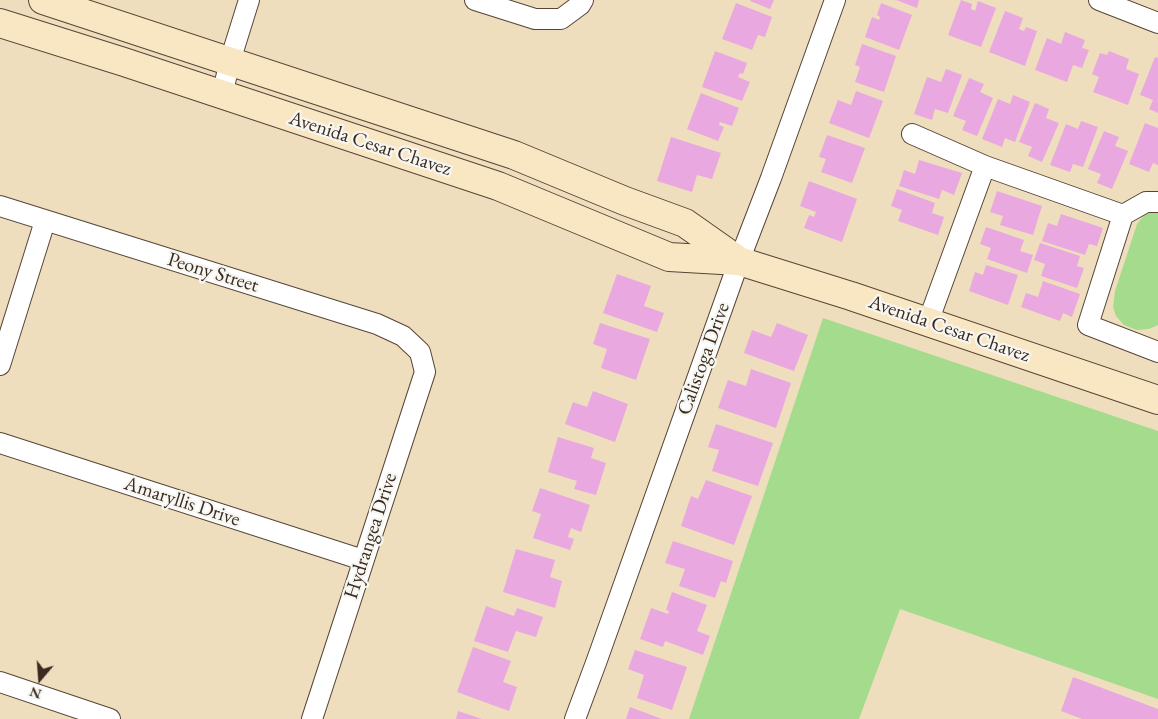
<!DOCTYPE html>
<html>
<head>
<meta charset="utf-8">
<style>
	body { margin:0 }
	#map { position:relative; width:1158px; height:719px; overflow:hidden; background:#efdebe; font-family:"EB Garamond",serif }
	canvas { display:block }
	.north { position:absolute; left:15px; top:654px; width:50px; height:50px; -webkit-text-stroke:4px #f6f6f2; paint-order:stroke; rotate:198deg; font-size:14px; font-weight:700; line-height:20px; text-align:center; color:#3b2a1e }
	.north::after { content:''; display:block; margin:auto; width:18px; height:22px; background:#3b2a1e; clip-path:polygon(50% 0,100% 100%,50% 72%,0 100%) }
</style>
</head>
<body>
<div id="map">
<canvas width="1158" height="719"></canvas>
<div class="north">N</div>
</div>
<script>
const g = document.querySelector('canvas').getContext('2d');
g.lineJoin = 'round';
function paint(path, color) { g.fillStyle = color; g.fill(path, 'evenodd'); }
const shape = rows => new Path2D(rows.map(r => 'M' + r).join(''));
function trace(path, color, width, dash) { g.strokeStyle = color; g.lineWidth = width; g.lineCap = dash ? 'butt' : 'round'; g.setLineDash(dash || []); g.stroke(path); }
function write(font, color, halo, rows, align = 'center') {
  g.font = font + ' "EB Garamond",serif'; g.lineWidth = 4.5; g.setLineDash([]); g.textBaseline = 'middle'; g.strokeStyle = halo; g.fillStyle = color; for (const [text, x, y, turn = 0] of rows) {
    g.save(); g.translate(x, y); g.rotate((+turn || 0) * Math.PI / 180); g.textAlign = isNaN(turn) ? turn : align; if (halo) g.strokeText(text, 0, 0); g.fillText(text, 0, 0); g.restore();
  }
}
const green = shape([
	[1158,210,1158,325,1149,329,1137,330,1124,325,1116,316,1113,307,1115,291,1137,224,1145,214],
	[823,318,1158,431,1158,699,900,609,859,719,689,719]
]);
const building = shape([
	[751,0,774,0,770,9,750,1],
	[896,0,919,0,917,8],
	[961,0,972,4,971,9,975,11,978,1,996,8,981,47,948,35],
	[736,3,772,17,765,37,758,35,752,50,722,39],
	[881,3,912,15,899,50,865,37,872,17,879,20,880,17,877,15],
	[1005,11,1023,18,1019,29,1024,31,1026,27,1037,31,1025,66,989,52],
	[1065,32,1085,40,1082,48,1089,50,1082,68,1073,65,1067,82,1035,70,1047,38,1061,44],
	[862,44,896,56,884,92,855,82,860,67,855,65],
	[715,51,747,63,743,74,740,73,738,77,750,82,742,101,702,87],
	[1109,51,1129,59,1126,69,1139,74,1128,105,1093,92,1099,77,1092,74,1100,53,1107,55],
	[1155,57,1158,58,1158,113,1149,109,1153,100,1140,95],
	[946,69,962,75,948,113,935,109,932,120,914,114,927,77,941,82],
	[969,78,984,84,980,92,993,98,977,136,962,130,966,121,953,116],
	[856,91,883,101,869,138,829,123,838,100,851,105],
	[701,93,739,108,732,126,720,122,719,125,724,127,718,141,687,129],
	[1013,95,1030,102,1015,142,1005,138,1002,147,982,139,998,99,1010,104],
	[1035,103,1049,109,1046,118,1059,123,1042,162,1028,156,1032,147,1019,142],
	[1081,121,1098,127,1083,167,1073,164,1070,172,1050,165,1066,124,1078,129],
	[1145,123,1158,128,1158,165,1153,163,1149,172,1129,164],
	[1104,131,1119,137,1115,146,1128,151,1112,189,1097,183,1101,174,1088,169],
	[827,135,865,148,852,183,821,172,826,159,819,157],
	[671,137,721,153,712,179,697,175,692,192,657,181],
	[919,160,962,173,954,195,942,190,939,199,899,186,904,170,915,174],
	[809,181,857,199,842,242,804,228,809,215,814,217,816,212,800,206],
	[897,189,935,203,932,213,944,217,938,235,898,221,902,210,891,206],
	[997,191,1042,206,1033,235,1000,225,1003,216,990,212],
	[1061,214,1103,228,1097,246,1089,244,1085,255,1042,241,1048,223,1057,226],
	[986,227,1024,240,1020,251,1033,255,1027,273,987,259,991,248,980,244],
	[1040,243,1080,256,1077,266,1084,268,1077,288,1041,276,1045,264,1034,260],
	[986,265,1018,275,1008,305,969,291,975,272,983,275],
	[617,274,651,286,644,306,664,313,657,332,603,313],
	[1043,281,1080,294,1072,317,1063,313,1060,321,1021,307,1026,293,1038,297],
	[600,323,650,339,636,380,601,368,607,349,593,344],
	[777,323,808,335,794,371,744,353,752,330,771,337],
	[751,369,791,383,776,428,718,408,728,380,746,386],
	[593,391,628,404,615,442,565,424,573,402,587,407],
	[716,424,773,443,758,486,712,471,719,450,708,447],
	[558,437,594,448,591,458,606,463,596,495,574,489,577,481,548,472],
	[706,480,752,496,734,545,681,526,691,496,698,499],
	[540,488,590,505,581,532,571,528,568,537,574,539,570,550,533,538,541,514,532,511],
	[673,541,733,561,726,583,721,581,715,598,679,586,685,569,665,563],
	[516,549,555,560,550,577,562,581,555,608,503,592],
	[672,592,707,605,697,631,710,636,703,655,665,641,663,647,640,639,651,608,668,614,669,611,666,610],
	[486,606,514,616,517,608,543,617,536,637,516,631,508,652,474,641],
	[473,647,511,661,503,682,517,687,509,711,457,692],
	[635,650,687,667,672,710,637,698,644,675,628,669],
	[1073,677,1158,709,1158,719,1082,719,1061,711],
	[630,707,662,719,626,719],
	[458,711,482,719,456,719]
]);
const street = shape([
	[475,0,535,19,561,19,580,5,583,0],
	[1099,0,1158,23],
	[222,95,230,61,249,0],
	[912,134,985,166,1123,215,1146,202,1158,202],
	[0,206,377,324,403,336,420,352,425,372,312,719],
	[1123,215,1088,325,1158,352],
	[928,322,985,166],
	[0,365,45,221],
	[0,443,363,560],
	[0,682,110,719],
	[575,719,597,660,739,261,771,178,835,0]
]);
const secondary = shape([
	[43,0,514,155,625,201,685,223,739,261],
	[0,23,124,62,498,186,669,257,739,261,851,296,1158,400]
]);
const streetNames = [
	["Avenida Cesar Chavez",370,144,18],
	["Peony Street",213,273,17],
	["Avenida Cesar Chavez",949,329,19],
	["Calistoga Drive",704,359,-70],
	["Amaryllis Drive",182,502,18],
	["Hydrangea Drive",371,536,-72]
];
paint(green, '#a4db8d');
paint(building, '#e9a8e0');
trace(street, '#564536', 22);
trace(secondary, '#564536', 30);
trace(street, '#fff', 20);
trace(secondary, '#f9e7c3', 28);
write('20px', '#3b2a1e', '#f6f6f2', streetNames);
</script>
</body>
</html>
